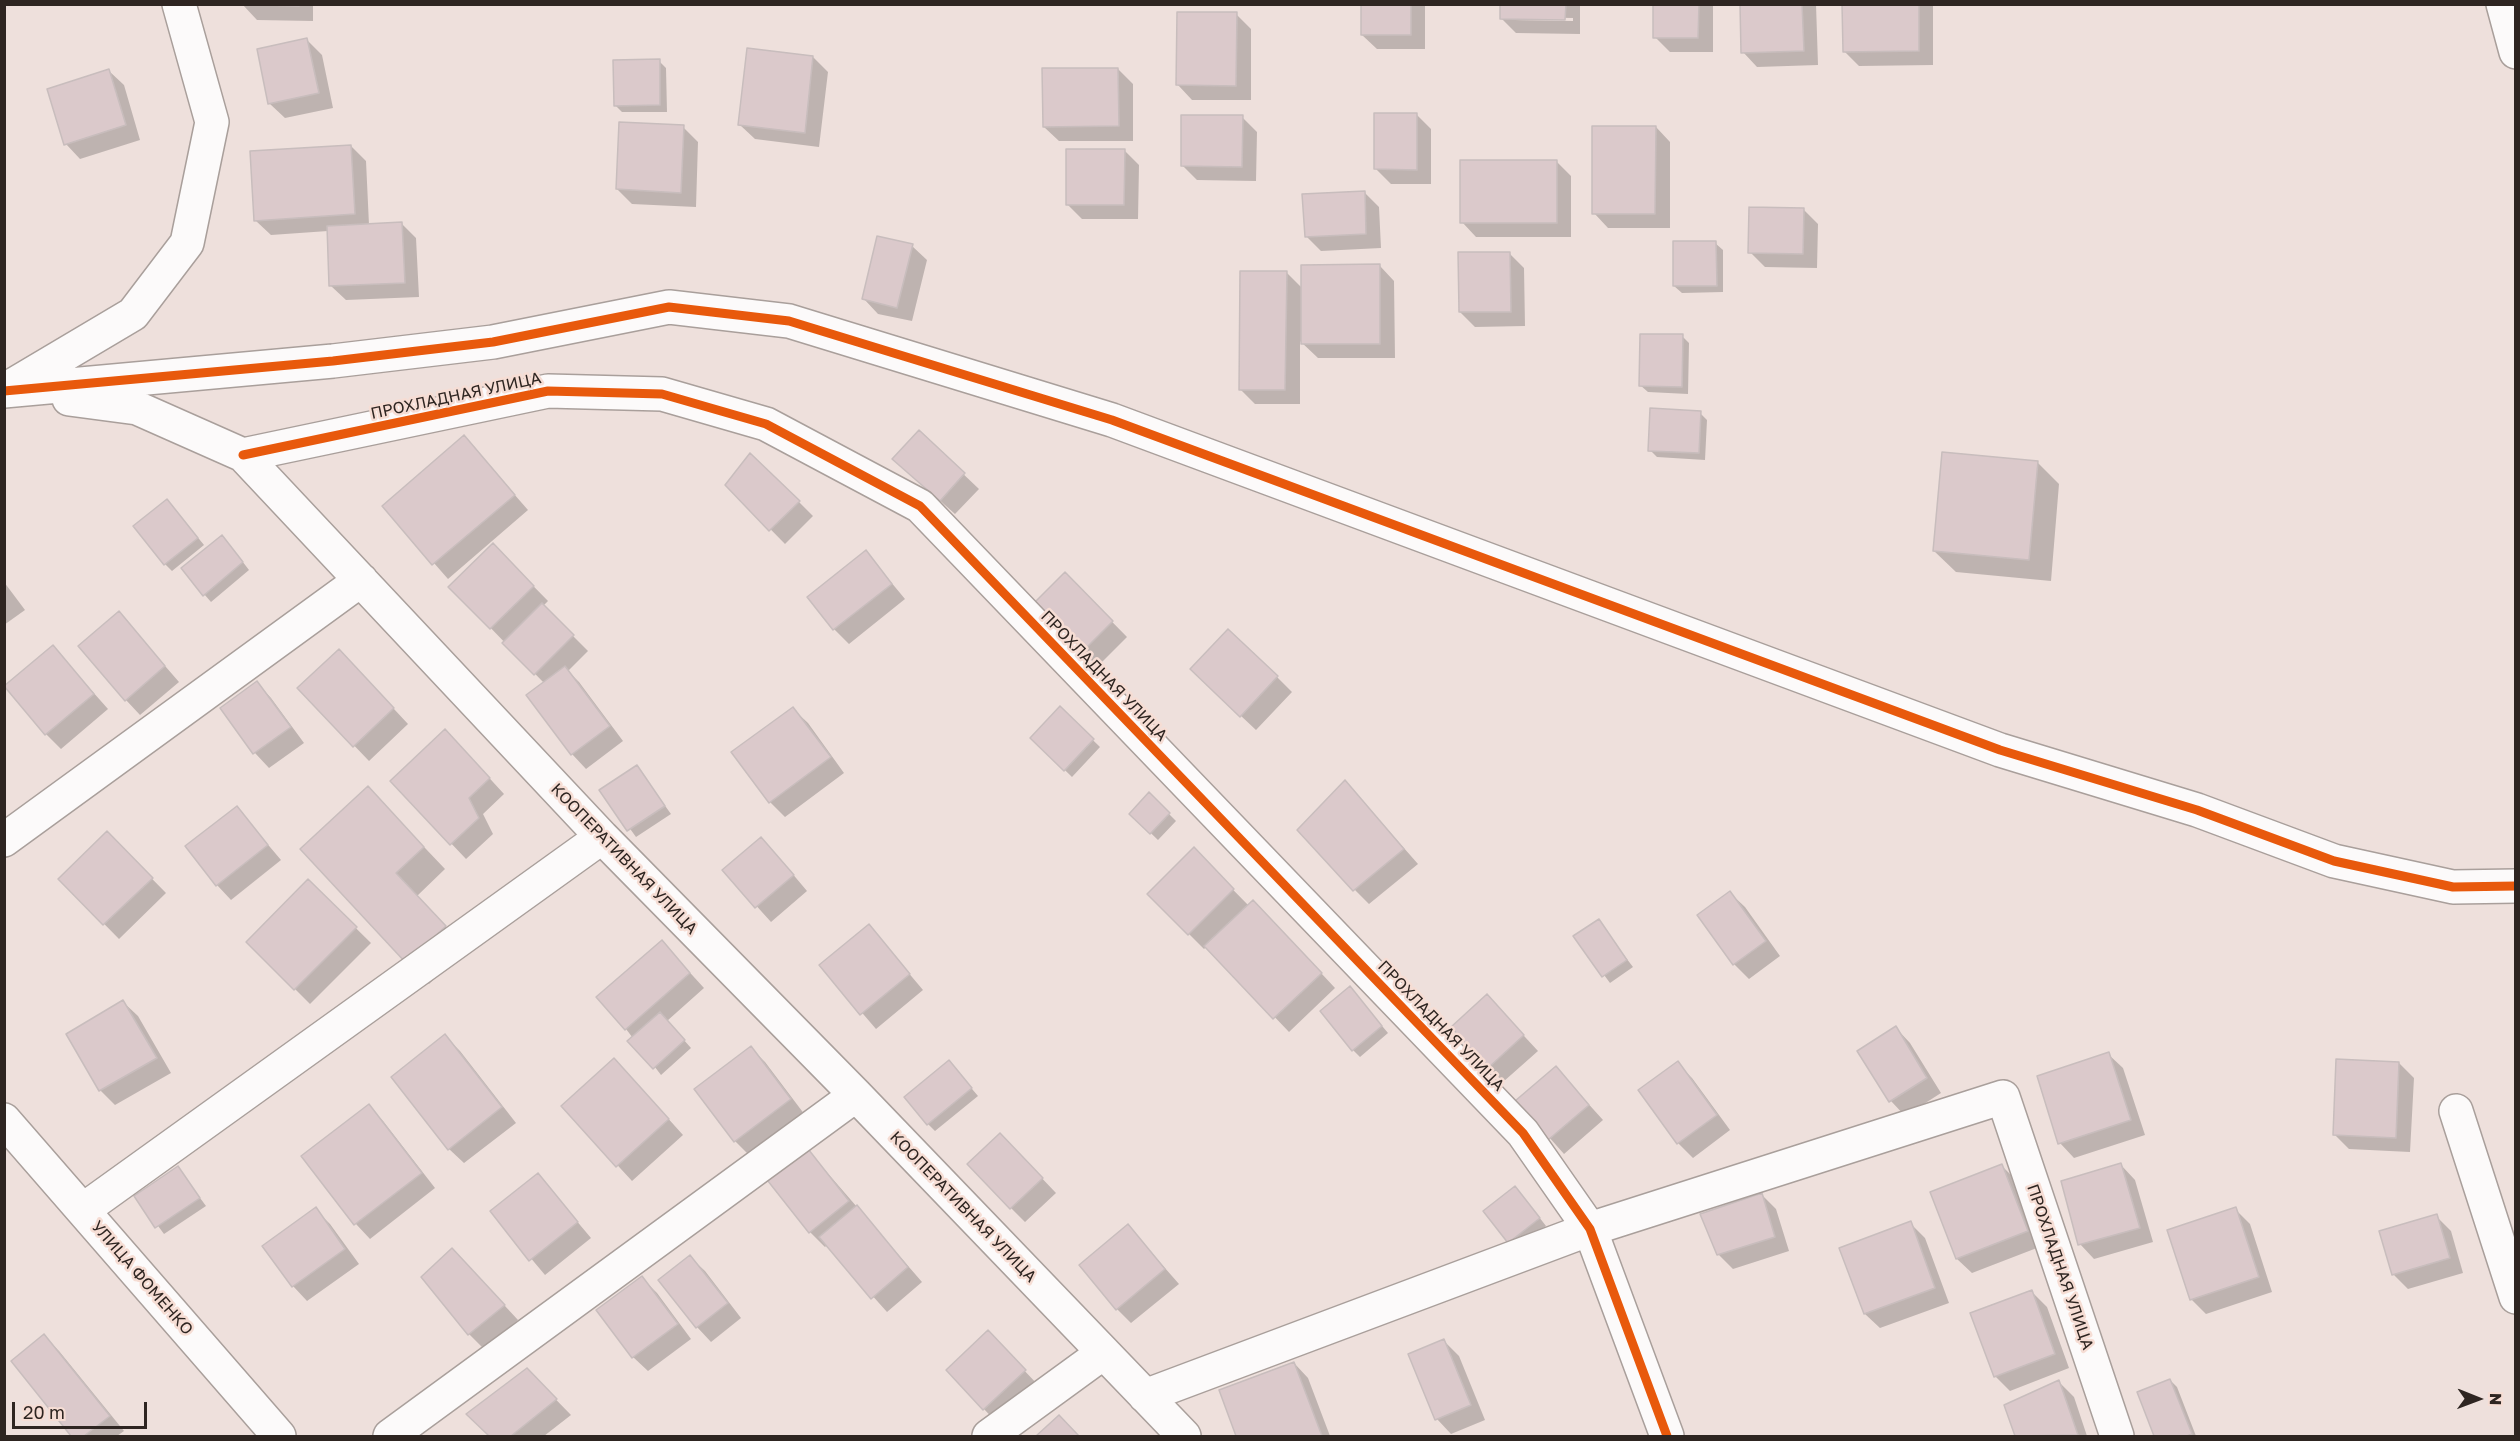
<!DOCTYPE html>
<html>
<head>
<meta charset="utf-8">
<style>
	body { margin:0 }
	#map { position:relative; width:2520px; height:1441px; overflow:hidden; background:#eee0dc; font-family:"Golos Text",sans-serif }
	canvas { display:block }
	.frame { position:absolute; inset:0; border:6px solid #2e2521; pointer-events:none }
	.north { position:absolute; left:2448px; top:1369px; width:60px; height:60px; -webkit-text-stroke:4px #f6ddd4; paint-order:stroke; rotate:91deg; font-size:16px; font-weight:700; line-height:24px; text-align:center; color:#2e2521 }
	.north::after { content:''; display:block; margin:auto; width:21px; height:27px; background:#2e2521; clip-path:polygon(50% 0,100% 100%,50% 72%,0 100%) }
	.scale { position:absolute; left:12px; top:1402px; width:135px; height:27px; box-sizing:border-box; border:3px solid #2e2521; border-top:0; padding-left:8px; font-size:18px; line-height:21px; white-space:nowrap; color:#2e2521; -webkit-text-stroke:4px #f6ddd4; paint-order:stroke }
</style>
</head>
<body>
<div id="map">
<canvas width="2520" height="1441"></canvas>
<div class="frame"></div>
<div class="north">N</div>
<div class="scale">20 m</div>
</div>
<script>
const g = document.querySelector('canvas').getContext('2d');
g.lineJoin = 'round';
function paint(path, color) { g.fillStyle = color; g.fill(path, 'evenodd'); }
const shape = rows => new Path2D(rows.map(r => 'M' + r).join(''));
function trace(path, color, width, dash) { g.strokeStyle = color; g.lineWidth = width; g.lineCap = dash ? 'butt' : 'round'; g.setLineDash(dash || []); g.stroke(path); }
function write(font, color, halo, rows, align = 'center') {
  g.font = font + ' "Golos Text",sans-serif'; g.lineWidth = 5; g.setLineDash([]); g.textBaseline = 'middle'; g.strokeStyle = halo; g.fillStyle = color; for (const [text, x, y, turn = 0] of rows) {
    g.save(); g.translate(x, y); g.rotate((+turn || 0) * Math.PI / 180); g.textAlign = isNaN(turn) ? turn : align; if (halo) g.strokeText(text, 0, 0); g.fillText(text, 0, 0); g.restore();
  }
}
const shadow = shape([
	[242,4,313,4,313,21,257,20],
	[1362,4,1425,4,1425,49,1377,49,1362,35],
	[1502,4,1580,4,1580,34,1516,33,1501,18],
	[1514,17,1573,18,1573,21,1514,20],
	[1655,4,1713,4,1713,52,1670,52,1655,37],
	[1741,4,1816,4,1818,65,1757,67,1743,52],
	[1844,4,1933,4,1933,65,1859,66,1844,51],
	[1236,14,1251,29,1251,100,1192,100,1178,85],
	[307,40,322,55,333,108,285,118,270,104,258,50],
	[813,57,828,72,819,147,755,139,740,125],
	[659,61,666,68,667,112,622,112,615,105],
	[1118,69,1133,84,1133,141,1059,141,1044,127],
	[109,71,124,85,140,140,80,159,66,144],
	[1416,114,1431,129,1431,184,1391,184,1376,169],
	[1242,117,1257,132,1256,181,1197,180,1182,165],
	[683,127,698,142,696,207,632,204,617,189],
	[1656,127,1670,142,1670,228,1608,228,1594,213],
	[351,146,366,161,369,225,402,224,416,238,419,297,346,300,331,286,328,231,271,235,256,221],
	[1124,150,1139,165,1138,219,1082,219,1067,204],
	[1556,161,1571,176,1571,237,1476,237,1462,222],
	[1364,192,1379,207,1381,248,1321,251,1306,236],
	[1803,209,1818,224,1817,268,1765,267,1750,252],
	[1715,243,1723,250,1723,292,1682,293,1674,286],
	[912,246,927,260,912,321,878,314,864,299],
	[1509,253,1524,268,1525,326,1475,327,1460,312],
	[1380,266,1394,281,1395,358,1318,358,1300,341,1300,404,1255,404,1240,389,1286,272,1303,289],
	[1682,336,1689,343,1688,394,1648,392,1640,385],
	[1700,413,1707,420,1705,460,1657,457,1650,450],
	[919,432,979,489,955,514,909,473],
	[464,437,528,510,448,579,384,506],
	[2037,462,2059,484,2051,581,1956,572,1934,551],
	[727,485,799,502,813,516,785,544],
	[174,508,204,545,172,571,165,564],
	[229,544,249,570,211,602,204,594],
	[493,545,548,601,543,606,588,651,568,671,579,682,623,741,586,769,572,754,528,696,544,683,451,587],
	[866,552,905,599,849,644,834,629],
	[1065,574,1127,637,1097,667,1035,604],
	[4,582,25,610,4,625],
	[119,613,179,682,140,715,126,700],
	[53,647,108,709,61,749,46,734],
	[353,665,408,724,369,761,299,688],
	[1277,677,1292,692,1256,730,1207,684],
	[257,683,271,698,304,743,269,768,255,753,222,708],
	[1060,708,1100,747,1072,777,1032,738],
	[793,709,808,723,844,773,785,817,770,802],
	[460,746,504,794,483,814,493,834,466,859,392,781],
	[637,767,671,814,636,837,602,790],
	[368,788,445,869,417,896,466,949,429,984,408,962],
	[1149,794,1176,821,1158,840,1131,814],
	[1359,797,1418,864,1369,904,1355,890],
	[237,808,281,860,231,900,217,885],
	[107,833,166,893,119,939,60,879],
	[1194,850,1249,906,1268,916,1335,988,1289,1032,1207,946,1204,949,1149,894],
	[775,853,807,891,771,922,724,870],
	[308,881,371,943,310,1004,248,942],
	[1730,893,1745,907,1780,956,1749,979,1734,964],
	[1598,921,1633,967,1610,983,1576,937],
	[869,926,923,990,876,1029,821,965],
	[662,942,704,988,667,1021,691,1048,661,1075,626,1029],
	[1356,995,1388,1033,1360,1057,1353,1050],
	[1487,996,1538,1051,1503,1082,1489,1067],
	[123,1002,138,1016,171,1073,115,1105,100,1090,68,1034],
	[1896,1028,1910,1043,1941,1093,1905,1116,1891,1101],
	[445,1036,460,1051,516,1123,464,1163,449,1149],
	[751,1048,765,1062,805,1115,750,1156,735,1141,696,1089],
	[2108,1054,2123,1068,2145,1135,2074,1158,2060,1143],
	[1677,1063,1692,1078,1730,1130,1693,1158,1678,1143],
	[2399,1063,2414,1078,2410,1152,2349,1149,2334,1134],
	[1556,1068,1603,1120,1564,1154,1517,1101],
	[956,1070,978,1096,935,1131,928,1124],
	[629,1075,683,1135,632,1181,563,1106],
	[368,1106,383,1121,435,1188,370,1239,356,1224,303,1157],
	[805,1147,922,1282,887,1312,827,1245,825,1247,810,1232],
	[1015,1150,1056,1193,1025,1222,1011,1208],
	[2121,1165,2135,1180,2153,1242,2094,1259,2080,1244],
	[2002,1166,2016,1180,2042,1246,1972,1273,1957,1259,1932,1193],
	[178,1168,206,1206,164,1234,136,1196],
	[538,1175,591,1238,545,1275,492,1212],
	[1522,1195,1546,1226,1516,1249,1509,1242],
	[1762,1195,1776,1209,1789,1251,1733,1269,1718,1254],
	[315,1209,330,1224,359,1264,307,1301,293,1286],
	[2235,1209,2250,1224,2272,1292,2206,1314,2191,1299],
	[2436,1216,2451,1231,2463,1273,2408,1289,2393,1274],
	[1910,1223,1925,1238,1949,1303,1880,1328,1865,1314],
	[1128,1226,1179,1284,1131,1323,1117,1309],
	[690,1257,705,1271,741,1318,711,1342,697,1327],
	[467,1265,518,1320,484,1349,469,1334],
	[642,1278,657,1293,691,1339,648,1371,633,1357],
	[2032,1292,2047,1307,2069,1368,2010,1391,1995,1376],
	[44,1336,59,1351,124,1431,117,1436,73,1436,13,1361],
	[1444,1341,1459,1356,1485,1420,1451,1434,1437,1419,1410,1355],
	[1002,1347,1039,1386,998,1424,984,1409],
	[1294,1363,1308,1378,1330,1436,1238,1436,1221,1391],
	[527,1370,571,1415,544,1436,491,1436,469,1414],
	[2170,1380,2177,1387,2196,1436,2156,1436,2139,1392],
	[2059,1382,2074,1397,2087,1436,2017,1436,2006,1405],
	[1059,1417,1079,1436,1038,1436]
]);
const building = shape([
	[241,4,299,4,299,6,241,4],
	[1361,4,1411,4,1411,35,1361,35,1361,4],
	[1500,4,1566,4,1565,20,1500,19,1500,4],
	[1653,4,1699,4,1698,38,1653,38,1653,4],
	[1740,4,1802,4,1804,51,1741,53,1740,4],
	[1842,4,1919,4,1919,51,1843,52,1842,4],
	[1177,12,1237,12,1236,86,1176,85,1177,12],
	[307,38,319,93,268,104,257,49,307,38],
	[747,48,813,56,805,133,738,125,747,48],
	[660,59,660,105,614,106,613,60,660,59],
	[1042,68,1118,68,1119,126,1043,127,1042,68],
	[109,69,126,125,64,145,47,89,109,69],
	[1374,113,1417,113,1417,170,1374,169,1374,113],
	[1181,115,1243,115,1242,167,1181,166,1181,115],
	[619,122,684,125,681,193,616,189,619,122],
	[1592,126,1656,126,1655,214,1592,214,1592,126],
	[351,145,355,214,254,221,250,151,351,145],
	[1066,149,1125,149,1124,205,1066,205,1066,149],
	[1460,160,1557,160,1557,223,1460,223,1460,160],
	[1365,191,1366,234,1305,237,1302,194,1365,191],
	[1749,207,1804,208,1803,254,1748,253,1749,207],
	[402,222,405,283,329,286,327,226,402,222],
	[877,236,913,244,897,308,862,299,877,236],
	[1673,241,1716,241,1717,286,1673,286,1673,241],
	[1458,252,1510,252,1511,312,1459,312,1458,252],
	[1380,264,1380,344,1301,344,1301,265,1380,264],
	[1240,271,1287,271,1285,390,1239,390,1240,271],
	[1640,334,1683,334,1682,387,1639,386,1640,334],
	[1650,408,1701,411,1699,453,1648,451,1650,408],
	[919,430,965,473,940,501,892,459,919,430],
	[464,435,515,495,432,565,382,506,464,435],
	[1942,452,2038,461,2029,560,1933,551,1942,452],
	[750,453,800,501,769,531,725,485,750,453],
	[167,499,198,538,164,565,133,526,167,499],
	[222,535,243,562,203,596,181,568,222,535],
	[493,543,534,586,490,629,448,587,493,543],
	[866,550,892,584,833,630,807,597,866,550],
	[1065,572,1113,621,1081,653,1033,604,1065,572],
	[542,603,574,635,534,675,502,643,542,603],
	[119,611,165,666,125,701,78,646,119,611],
	[1228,629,1278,676,1240,717,1190,669,1228,629],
	[53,645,94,694,45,735,4,686,53,645],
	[339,649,394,708,353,747,297,688,339,649],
	[565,666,610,726,571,755,526,695,565,666],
	[257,681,291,727,253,754,220,708,257,681],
	[1060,706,1094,739,1064,771,1030,738,1060,706],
	[793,707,831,757,769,803,731,752,793,707],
	[445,729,490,778,469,798,479,818,450,845,390,781,445,729],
	[637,765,665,806,627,831,599,790,637,765],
	[1345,780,1404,849,1353,891,1297,830,1345,780],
	[368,786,424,847,396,873,446,926,406,963,300,849,368,786],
	[1149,792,1170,813,1150,834,1129,814,1149,792],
	[237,806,268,845,216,886,185,846,237,806],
	[107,831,153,878,103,925,58,879,107,831],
	[761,837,794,875,755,908,722,870,761,837],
	[1194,847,1234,889,1188,935,1147,894,1194,847],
	[308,879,357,927,294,990,246,942,308,879],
	[1730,891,1766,941,1733,965,1697,915,1730,891],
	[1253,900,1322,973,1273,1019,1204,946,1253,900],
	[1599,919,1627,960,1602,977,1573,936,1599,919],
	[869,924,910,974,860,1015,819,965,869,924],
	[662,940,690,973,625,1030,596,997,662,940],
	[1350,986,1382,1026,1352,1051,1320,1011,1350,986],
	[1487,994,1524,1035,1488,1068,1451,1027,1487,994],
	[123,1000,157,1058,99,1091,66,1034,123,1000],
	[660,1012,685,1040,653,1069,627,1041,660,1012],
	[1896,1026,1927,1078,1889,1102,1857,1051,1896,1026],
	[445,1034,502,1107,448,1150,391,1077,445,1034],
	[751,1046,791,1099,734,1142,694,1089,751,1046],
	[2109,1052,2131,1120,2058,1144,2037,1076,2109,1052],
	[614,1058,669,1119,616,1167,561,1106,614,1058],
	[2336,1059,2399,1062,2396,1138,2333,1135,2336,1059],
	[949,1060,972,1088,927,1125,904,1097,949,1060],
	[1678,1061,1717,1115,1677,1144,1638,1090,1678,1061],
	[1556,1066,1589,1105,1548,1140,1515,1101,1556,1066],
	[369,1104,422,1173,354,1225,301,1156,369,1104],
	[1000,1133,1043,1178,1010,1209,967,1164,1000,1133],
	[805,1145,849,1201,809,1233,764,1176,805,1145],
	[2121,1163,2140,1228,2078,1245,2061,1181,2121,1163],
	[2002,1164,2028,1231,1956,1259,1930,1192,2002,1164],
	[178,1166,200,1198,155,1228,134,1196,178,1166],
	[538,1173,578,1222,529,1261,490,1211,538,1173],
	[1515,1186,1540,1218,1508,1243,1483,1211,1515,1186],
	[1762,1193,1775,1237,1717,1255,1700,1214,1762,1193],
	[857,1205,908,1267,871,1299,819,1237,857,1205],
	[316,1207,345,1249,292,1287,262,1246,316,1207],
	[2236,1207,2259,1277,2190,1300,2167,1230,2236,1207],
	[2437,1214,2450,1258,2392,1275,2379,1231,2437,1214],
	[1911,1221,1935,1288,1864,1314,1839,1248,1911,1221],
	[1128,1224,1165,1269,1116,1310,1079,1265,1128,1224],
	[452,1248,505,1305,468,1335,421,1277,452,1248],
	[690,1255,728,1303,696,1328,658,1280,690,1255],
	[642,1276,678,1324,632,1358,596,1310,642,1276],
	[2032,1290,2055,1354,1994,1377,1970,1313,2032,1290],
	[988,1330,1026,1370,983,1410,946,1370,988,1330],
	[44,1334,110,1416,84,1436,71,1436,11,1361,44,1334],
	[1444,1339,1471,1405,1435,1420,1408,1354,1444,1339],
	[1294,1362,1322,1436,1236,1436,1219,1390,1294,1362],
	[527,1368,557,1399,511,1436,489,1436,466,1414,527,1368],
	[2170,1379,2192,1434,2187,1436,2154,1436,2137,1392,2170,1379],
	[2059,1380,2078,1435,2015,1436,2004,1405,2059,1380],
	[1059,1415,1079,1436,1036,1436,1059,1415]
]);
const minor = shape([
	[2503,4,2516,52],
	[10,387,133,314,187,243,212,122,179,4],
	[4,391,333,361,493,342,669,307,789,321,1112,420,2000,750,2197,810,2334,861,2453,887,2516,886],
	[69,399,137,408,243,455,602,837,856,1095,1184,1436],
	[243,455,548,391,662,394,766,424,920,506,1523,1133,1590,1229,1667,1436],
	[4,840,361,580],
	[2456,1111,2516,1297],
	[4,1120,279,1436],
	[83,1210,602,837],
	[1145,1396,1590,1229,2003,1097,2117,1436],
	[390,1436,856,1095],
	[989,1436,1103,1353]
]);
const cycleway = shape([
	[4,391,333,361,493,342,669,307,789,321,1112,420,2000,750,2197,810,2334,861,2453,887,2516,886],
	[243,455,548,391,662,394,766,424,920,506,1523,1133,1590,1229,1667,1436]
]);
const streetNames = [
	["ПРОХЛАДНАЯ УЛИЦА",456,396,-12],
	["ПРОХЛАДНАЯ УЛИЦА",1104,676,46],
	["КООПЕРАТИВНАЯ УЛИЦА",624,859,46],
	["ПРОХЛАДНАЯ УЛИЦА",1441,1026,46],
	["КООПЕРАТИВНАЯ УЛИЦА",963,1207,46],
	["ПРОХЛАДНАЯ УЛИЦА",2060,1267,71],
	["УЛИЦА ФОМЕНКО",142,1278,49]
];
paint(shadow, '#0003');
paint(building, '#dbc9cb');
trace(building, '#c8bdbd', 1.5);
trace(minor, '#a99f9b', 36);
trace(minor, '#fcfafa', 33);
trace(cycleway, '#e8590c', 9);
write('16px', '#2e2521', '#f6ddd4', streetNames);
</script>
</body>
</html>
